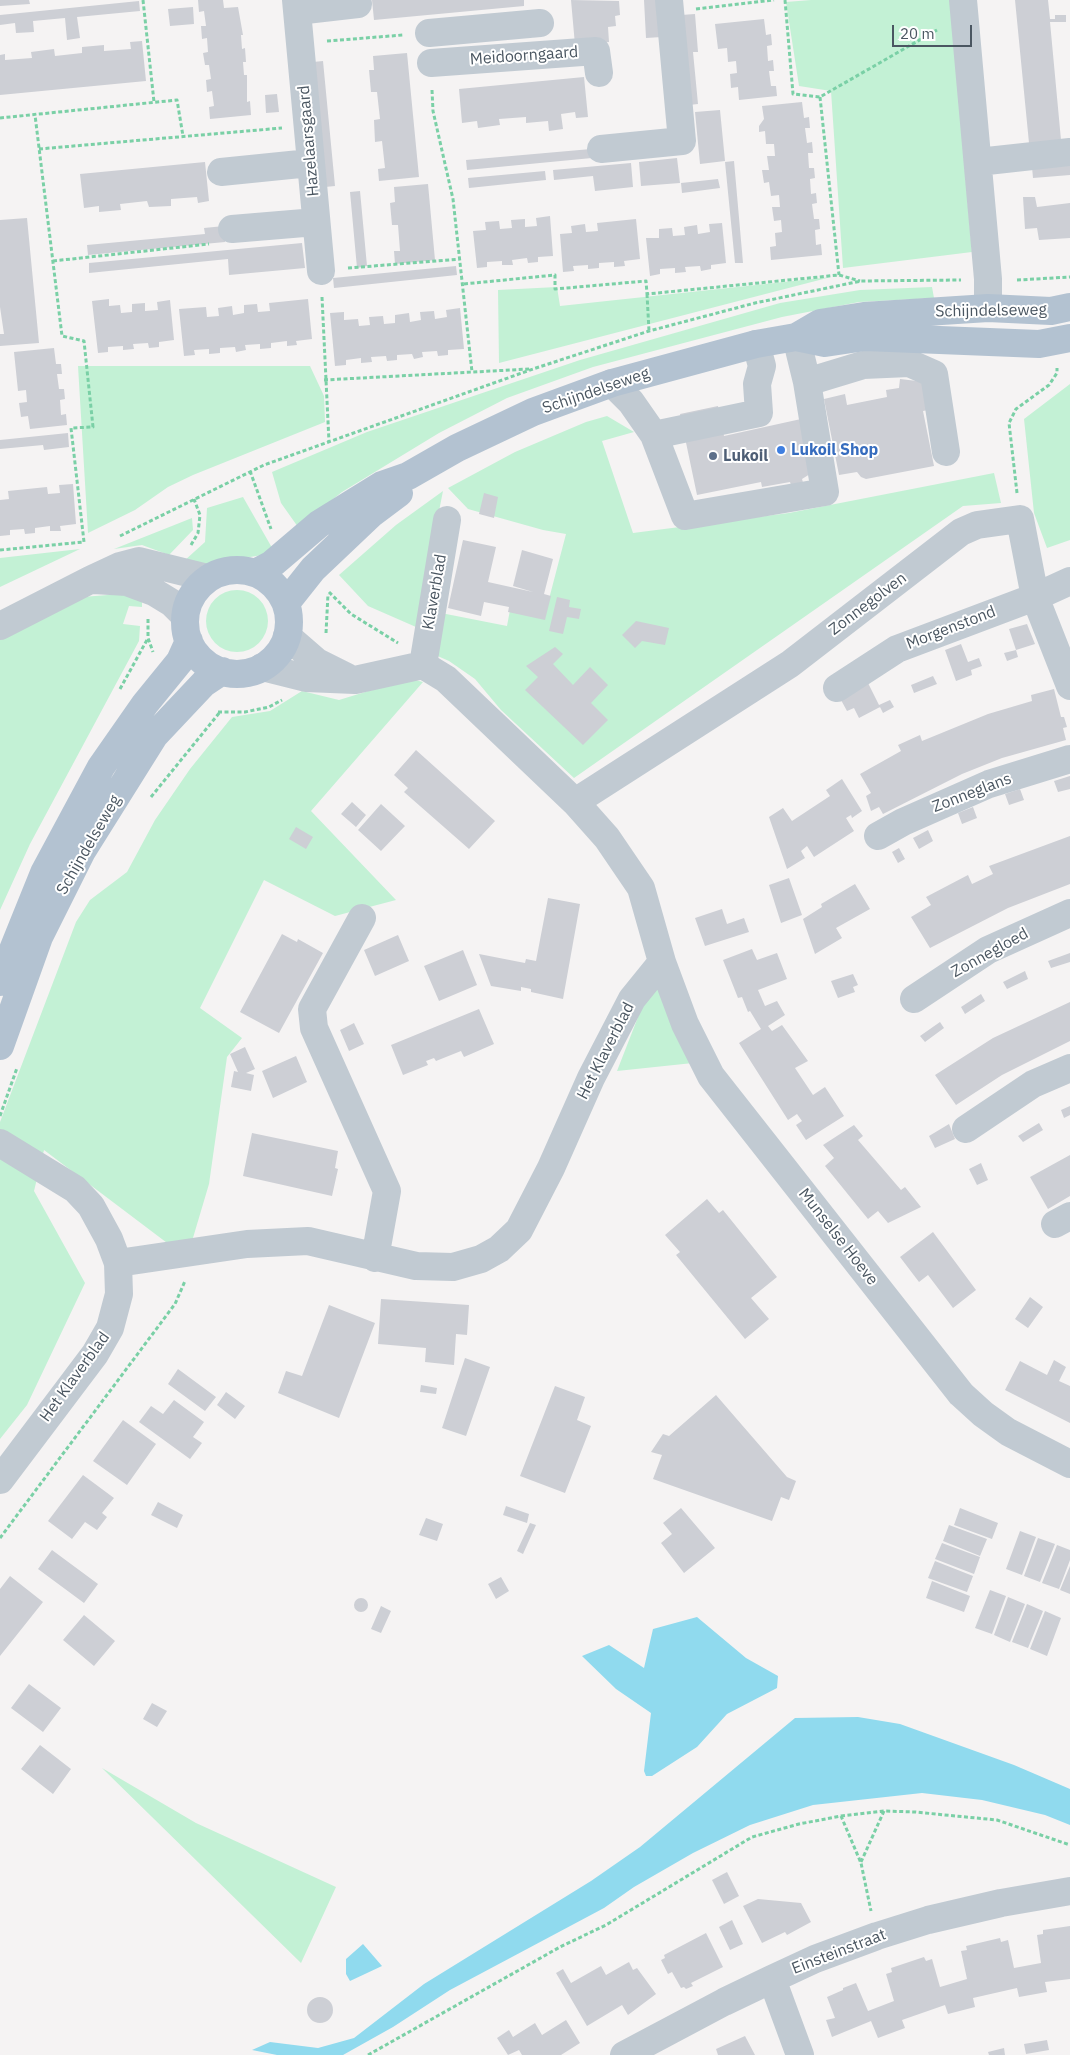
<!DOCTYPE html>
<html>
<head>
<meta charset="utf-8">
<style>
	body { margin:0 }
	#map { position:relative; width:1070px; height:2055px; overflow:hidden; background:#f5f3f3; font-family:"IBM Plex Sans",sans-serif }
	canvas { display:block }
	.scale { position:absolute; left:892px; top:25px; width:80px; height:22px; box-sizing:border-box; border:2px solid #4a5661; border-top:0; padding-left:6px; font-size:15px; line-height:18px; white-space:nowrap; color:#4a5661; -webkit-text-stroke:4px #fff; paint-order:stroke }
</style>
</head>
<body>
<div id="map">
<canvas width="1070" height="2055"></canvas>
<div class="scale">20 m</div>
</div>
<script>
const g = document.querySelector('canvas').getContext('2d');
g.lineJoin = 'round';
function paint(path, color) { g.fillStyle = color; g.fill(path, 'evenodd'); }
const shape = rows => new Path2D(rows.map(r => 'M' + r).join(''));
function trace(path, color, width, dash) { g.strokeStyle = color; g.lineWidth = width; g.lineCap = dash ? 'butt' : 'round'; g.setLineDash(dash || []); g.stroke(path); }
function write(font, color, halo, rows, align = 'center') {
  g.font = font + ' "IBM Plex Sans",sans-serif'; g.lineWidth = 4; g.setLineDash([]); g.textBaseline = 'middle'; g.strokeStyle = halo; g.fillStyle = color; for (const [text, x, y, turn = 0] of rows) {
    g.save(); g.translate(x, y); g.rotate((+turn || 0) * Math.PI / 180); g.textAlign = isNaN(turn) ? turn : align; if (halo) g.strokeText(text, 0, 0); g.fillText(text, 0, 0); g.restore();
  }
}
const green = shape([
	[811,0,950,0,972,252,843,268,831,91,799,86,786,2],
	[831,277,499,363,498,290,557,287,560,306],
	[932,287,934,298,859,302,782,317,593,367,507,398,439,433,342,492,298,527,281,503,272,472,367,432,580,360,780,303,860,290],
	[78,366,310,366,324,396,325,422,193,475,168,487,135,510,88,533],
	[1070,384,1070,540,1047,548,1034,513,1024,419],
	[607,416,634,432,602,441,633,533,789,513,994,473,1001,503,963,506,574,778,501,710,475,679,449,661,433,654,441,613,507,626,510,610,549,599,566,534,543,530,468,509,448,488,515,452,586,422],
	[443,491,416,627,368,606,339,575,396,525],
	[243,497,275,553,200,565,184,561,205,542,207,508],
	[192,518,193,530,169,555,142,545,114,549],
	[80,549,0,587,0,558],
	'206 621a31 31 0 1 1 62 0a31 31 0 1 1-62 0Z',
	[121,594,142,598,142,607,129,606,123,624,140,626,139,641,30,844,0,910,0,639,82,597],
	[415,680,423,682,311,811,396,900,335,916,264,880,200,1008,242,1038,227,1057,209,1184,187,1258,44,1150,34,1191,85,1283,27,1405,0,1439,0,1122,76,922,90,900,127,872,155,820,190,769,232,717,270,711,302,691,339,700,388,685],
	[654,976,693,1063,617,1071],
	[102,1768,196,1823,336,1887,301,1963]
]);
const water = shape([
	[697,1617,746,1658,778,1676,777,1688,727,1714,697,1747,652,1776,646,1776,644,1771,651,1713,616,1689,582,1656,609,1645,644,1668,653,1629],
	[858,1717,900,1724,1014,1765,1070,1789,1070,1825,1045,1815,982,1800,922,1793,813,1805,750,1825,693,1853,634,1887,604,1908,450,1990,393,2027,343,2055,277,2055,252,2050,270,2042,318,2048,354,2038,424,1984,591,1881,640,1847,795,1718],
	[363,1944,382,1966,350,1981,346,1974,346,1959]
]);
const building = shape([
	[0,0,29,0,30,4,0,6],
	[198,0,223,0,224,8,238,7,243,35,241,35,242,49,245,48,246,62,243,62,244,75,247,75,247,102,250,101,251,115,210,119,209,107,214,106,212,91,207,92,206,80,211,79,209,65,205,65,203,53,208,52,207,38,202,39,201,26,206,26,204,11,199,12],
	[372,0,524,0,524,6,374,20],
	[571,0,619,1,620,15,615,16,616,26,608,27,609,42,575,45],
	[644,0,658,0,662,37,646,38],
	[1015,0,1048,0,1050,19,1055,19,1055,15,1066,15,1066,22,1050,22,1061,140,1029,143],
	[139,1,140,11,77,17,80,38,67,40,65,18,33,21,34,32,16,33,15,23,0,25,0,15],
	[193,7,194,24,170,26,168,9],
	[695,14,698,52,693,52,698,104,689,105,681,15],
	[764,19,766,35,771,34,772,45,767,46,768,61,773,60,774,71,769,71,771,86,776,86,777,96,739,100,738,87,731,88,730,74,737,73,736,61,728,62,727,48,718,49,715,24],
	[142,41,146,81,0,95,0,55,5,54,5,60,32,58,31,52,54,49,55,56,82,53,82,47,104,45,104,51,131,49,130,42],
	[407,53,419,177,379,181,378,169,385,168,382,141,375,142,374,120,380,119,377,92,371,92,369,70,374,70,373,56],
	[323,61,335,186,325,187,313,62],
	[584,77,588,117,576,118,575,112,561,114,563,129,549,131,548,121,526,123,526,117,499,119,500,125,478,128,477,121,462,123,459,89],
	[277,94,279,112,266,113,265,95],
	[802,102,804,118,809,117,810,128,805,128,807,143,812,142,813,153,808,153,809,168,814,168,815,178,810,179,811,194,816,193,817,203,812,204,814,219,819,219,820,229,815,230,816,245,821,244,822,255,771,260,770,247,776,246,775,233,782,232,781,220,774,221,772,207,780,207,779,195,771,196,769,182,764,183,762,170,769,170,767,156,775,156,774,144,766,144,765,131,759,132,759,126,764,119,762,106],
	[720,110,725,161,700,164,695,112],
	[591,149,592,158,467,170,466,160],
	[677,158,680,183,641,186,639,162],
	[734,161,743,263,735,263,725,162],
	[205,162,209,201,198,203,197,197,171,199,171,206,149,207,147,201,120,204,121,210,99,212,99,206,84,208,80,174],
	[631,163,633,187,595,191,593,176,554,180,553,170],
	[1070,164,1070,175,1033,178,1032,167],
	[545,171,546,180,469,188,468,178],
	[718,179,720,188,682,193,681,183],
	[428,184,435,260,395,264,394,251,400,251,398,225,392,225,390,203,395,202,394,187],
	[360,191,367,266,357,268,350,192],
	[1023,197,1035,197,1037,207,1070,203,1070,238,1039,240,1037,228,1025,229],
	[550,216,553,256,538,257,538,262,528,263,527,258,512,260,513,265,502,265,502,261,487,262,487,267,477,268,473,231,486,230,485,222,499,221,500,229,512,228,511,220,525,219,525,227,537,226,536,218],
	[27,218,39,343,0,346,0,334,4,334,0,307,0,220],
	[636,219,640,259,624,261,625,266,614,267,614,262,599,263,599,268,588,269,588,265,573,266,574,271,563,272,560,234,572,233,571,226,585,224,586,232,598,231,597,223],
	[722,223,726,263,711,265,711,269,701,271,700,266,685,267,686,272,675,273,675,268,660,269,660,274,650,276,646,238,659,238,659,229,672,228,673,236,685,235,684,227,697,225,698,234,710,232,709,224],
	[224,226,225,242,88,255,87,245,205,234,204,228],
	[302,243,305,268,229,275,228,259,89,273,89,263],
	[456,266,457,275,334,288,333,278],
	[109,299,109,306,120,305,121,313,132,312,132,304,145,303,145,311,158,310,157,302,170,300,174,340,159,342,159,347,149,348,148,343,133,344,134,349,123,350,123,346,108,347,108,352,98,353,92,301],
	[308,299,312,339,296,341,297,345,287,346,287,341,271,343,271,348,260,349,260,344,245,345,246,350,236,352,235,347,220,348,220,353,209,354,209,349,194,350,195,355,184,356,179,309,206,307,207,317,219,316,218,308,232,306,233,315,244,313,244,305,257,304,258,312,270,311,269,303],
	[460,308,464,349,448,350,448,355,438,356,437,351,422,352,423,357,414,359,412,354,397,355,397,360,387,361,386,356,371,357,372,362,361,363,361,358,346,360,346,365,335,366,330,313,344,312,344,320,358,319,359,326,370,325,369,317,383,316,384,324,395,323,395,315,409,313,410,322,421,320,420,312,434,311,435,319,447,317,446,310],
	[54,348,56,364,61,364,62,374,57,374,59,389,64,389,65,399,60,400,61,415,66,414,67,425,30,429,28,416,21,417,19,403,27,402,26,390,18,391,14,352],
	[900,379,917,381,924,384,928,410,923,411,934,466,866,479,861,477,857,472,839,475,824,399,845,394,847,405,887,397,886,390,899,388],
	[718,406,724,436,801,419,810,474,802,479,804,486,792,488,790,482,762,487,761,482,697,495,680,414],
	[68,433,69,447,44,450,43,445,0,449,0,440],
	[73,484,76,524,60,526,61,531,50,531,50,526,35,528,35,533,25,534,24,529,10,530,10,535,0,536,0,500,9,499,8,491,47,487,48,494,60,493,59,485],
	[484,493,498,497,494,518,479,514],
	[463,540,496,547,488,582,533,592,513,586,522,550,553,559,544,594,551,596,545,620,508,612,509,607,484,602,481,616,448,608],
	[557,597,570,600,569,607,581,609,579,619,567,617,563,634,549,631],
	[636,621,669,628,665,645,642,641,635,648,622,635],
	[1027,624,1035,644,1016,650,1018,657,1007,661,1004,653,1016,650,1009,629],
	[961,644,968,662,979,658,982,666,971,670,972,675,956,681,945,650],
	[555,647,563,654,553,664,573,685,590,667,608,685,591,703,608,720,583,745,525,690,538,677,526,666],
	[933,676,937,684,914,693,911,685],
	[868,683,880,707,859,718,854,708,847,711,841,700],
	[1054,689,1061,717,1064,717,1067,727,1063,728,1066,740,1002,758,962,774,883,814,879,807,871,811,866,796,871,793,860,774,901,751,898,745,920,735,922,741,988,714,1032,701,1031,695],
	[890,700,894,707,883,713,879,705],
	[416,750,495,821,469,849,404,792,408,788,394,775],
	[1070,776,1070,789,1058,792,1054,781],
	[842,779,862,811,852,818,851,815,846,818,854,831,814,857,807,846,801,851,805,858,787,869,769,817,783,808,792,821,830,796,826,790],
	[1020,789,1024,800,1009,805,1005,794],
	[352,802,366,815,356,827,341,814],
	[381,804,405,826,381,851,358,830],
	[973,807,977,818,962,824,958,813],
	[296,827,313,837,306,849,289,839],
	[928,830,933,841,919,849,913,838],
	[1070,836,1070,884,1008,908,930,948,911,917,931,905,926,897,968,875,972,884,993,874,989,866],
	[899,848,905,859,898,863,892,852],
	[789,878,802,915,781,923,769,885],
	[855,884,870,909,836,928,842,938,815,954,803,919,822,907,821,904],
	[548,898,580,904,563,999,531,992,531,989,521,987,521,991,491,986,479,954,525,963,526,959,536,961],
	[722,909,727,924,744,918,749,932,705,946,695,918],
	[282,934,297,942,298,939,323,953,279,1033,240,1012],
	[398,935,409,961,375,976,364,950],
	[752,949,757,960,777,953,787,979,758,990,765,1006,777,1001,785,1015,768,1026,772,1031,782,1025,808,1061,795,1068,813,1095,825,1087,844,1116,806,1140,796,1125,802,1121,797,1114,788,1120,739,1043,761,1029,750,1011,748,1012,742,997,738,998,723,960],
	[463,950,477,985,439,1001,424,966],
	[1070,953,1070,962,1051,968,1048,961],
	[1025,971,1028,979,1007,989,1003,982],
	[853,974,858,985,853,987,855,992,838,998,831,981],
	[981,994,985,1001,965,1014,961,1007],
	[1070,1002,1070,1041,1002,1075,956,1105,935,1075,993,1038],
	[479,1009,494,1044,464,1057,461,1051,436,1061,434,1058,426,1061,428,1065,403,1075,391,1045],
	[940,1022,944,1028,925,1042,920,1036],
	[354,1023,364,1044,349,1051,340,1030],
	[245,1047,255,1069,246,1073,254,1075,251,1091,231,1087,234,1071,238,1072,230,1054],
	[296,1056,307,1082,273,1098,262,1071],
	[1070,1106,1070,1115,1064,1118,1061,1110],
	[1039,1123,1043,1130,1023,1142,1018,1136],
	[949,1124,955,1139,935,1148,929,1136],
	[854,1125,863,1136,858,1140,901,1190,905,1187,921,1207,888,1223,878,1211,868,1219,825,1166,834,1158,823,1145],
	[252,1133,338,1151,335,1168,338,1169,332,1196,243,1176],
	[1070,1155,1070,1196,1048,1209,1030,1177],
	[981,1163,988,1180,977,1185,969,1169],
	[707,1199,719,1213,723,1210,777,1277,751,1298,769,1319,745,1339,676,1255,680,1252,665,1235],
	[933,1232,976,1290,953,1308,928,1275,919,1282,900,1257],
	[1030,1297,1043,1307,1028,1328,1015,1319],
	[381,1299,469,1305,467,1335,456,1334,454,1365,425,1362,426,1348,378,1344],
	[329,1305,375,1323,339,1418,278,1393,286,1371,302,1376],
	[465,1358,490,1367,466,1436,442,1428],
	[1054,1360,1066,1367,1059,1381,1070,1386,1070,1423,1005,1390,1020,1361,1047,1375],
	[178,1369,216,1397,205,1411,168,1384],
	[421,1385,437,1388,436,1394,420,1392],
	[555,1386,585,1397,577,1420,591,1426,565,1493,520,1476],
	[226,1392,245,1406,235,1419,217,1405],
	[716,1395,787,1477,796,1481,789,1500,781,1497,772,1521,653,1479,662,1455,651,1452,663,1434,669,1436],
	[174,1400,204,1422,193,1437,202,1443,190,1459,139,1422,151,1406,163,1414],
	[123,1420,156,1444,127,1485,93,1461],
	[83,1475,114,1498,102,1513,107,1517,97,1530,85,1522,72,1539,48,1521],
	[158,1502,183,1515,177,1528,151,1515],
	[506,1506,529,1514,527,1523,503,1515],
	[681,1508,715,1548,684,1573,661,1543,672,1534,663,1523],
	[960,1508,998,1523,992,1539,954,1525],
	[426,1518,443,1524,437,1541,419,1535],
	[530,1523,536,1525,523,1554,517,1551],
	[949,1525,987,1539,980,1556,943,1541],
	[1020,1531,1036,1537,1022,1575,1006,1569],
	[1038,1538,1055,1544,1040,1582,1024,1576],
	[942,1543,980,1557,974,1574,935,1559],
	[1057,1545,1070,1550,1070,1560,1059,1589,1042,1583],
	[52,1550,98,1584,84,1603,38,1569],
	[935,1561,973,1576,967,1592,928,1578],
	[1070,1566,1070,1594,1060,1590],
	[10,1576,43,1602,0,1656,0,1589],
	[501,1577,509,1591,496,1599,488,1584],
	[932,1581,970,1596,964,1612,926,1598],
	[990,1590,1006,1596,992,1634,975,1628],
	[1008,1597,1025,1604,1010,1642,994,1635],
	'354 1605a7 7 0 1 1 14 0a7 7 0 1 1-14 0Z',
	[1027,1604,1043,1611,1028,1648,1012,1642],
	[381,1606,391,1611,381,1633,371,1629],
	[1045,1611,1061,1618,1047,1656,1030,1649],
	[84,1615,115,1641,94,1666,63,1640],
	[29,1684,61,1708,43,1732,11,1708],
	[152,1703,167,1711,157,1727,143,1719],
	[40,1745,71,1769,53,1794,21,1769],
	[727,1872,739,1896,724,1904,712,1880],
	[758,1899,801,1903,811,1922,787,1935,785,1932,762,1943,743,1906],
	[732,1920,743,1944,730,1950,719,1927],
	[1070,1926,1070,1979,1045,1982,1047,1992,1019,1997,1017,1988,973,1998,975,2007,948,2014,945,2005,902,2020,905,2028,878,2038,871,2021,832,2037,826,2020,835,2018,827,1997,843,1990,843,1988,856,1983,868,2011,894,2001,886,1974,892,1972,891,1968,924,1957,926,1961,932,1959,940,1987,967,1979,961,1951,967,1950,966,1946,1000,1938,1001,1942,1008,1940,1014,1968,1041,1963,1037,1935,1043,1934,1043,1930],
	[706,1933,723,1967,691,1983,693,1986,686,1989,684,1987,681,1988,672,1972,668,1974,661,1960,665,1958,664,1955],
	[629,1962,633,1970,637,1968,656,1994,628,2015,622,2005,587,2026,556,1973,563,1969,571,1983,601,1966,606,1975],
	'307 2010a13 13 0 1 1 26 0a13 13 0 1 1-26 0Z',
	[566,2020,580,2043,561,2055,522,2055,519,2050,508,2055,497,2038,509,2030,513,2037,535,2023,542,2035],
	[745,2036,755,2055,718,2055,716,2049],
	[1047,2040,1049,2050,1026,2054,1024,2044],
	[1004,2048,1005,2055,989,2055,988,2052]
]);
const path = shape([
	[143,0,154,102],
	[785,0,793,94,820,97,937,30],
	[696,9,774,0],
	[327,41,403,35],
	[432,90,433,111,453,199,472,372],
	[820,97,839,275],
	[0,118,177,100,183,136],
	[39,149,282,128],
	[53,261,209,244],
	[348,268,461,259],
	[1017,280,1070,277],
	[464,284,555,275,555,289,646,281,647,294,839,275,860,281],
	[647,294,649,331],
	[322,297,329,442],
	[324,380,529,369],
	[250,471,271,529],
	[1017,493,1009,423,1016,409,1049,385,1057,373,1057,368],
	[120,536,264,465,533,369,649,331,755,303,861,281,961,280],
	[191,545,198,533,200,515,194,499],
	[0,550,84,542,71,428,93,427,84,341,62,336,35,115],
	[329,592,351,614,398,643],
	[148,619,148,638,153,652],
	[326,633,328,594],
	[120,689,148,638],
	[218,712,245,712,269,707,282,700],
	[151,797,220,712],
	[0,1116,17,1068],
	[0,1538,175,1304,185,1281],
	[841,1816,884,1811,915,1812,997,1820,1070,1845],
	[861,1862,884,1811],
	[368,2055,560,1947,606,1925,752,1837,799,1824,841,1816,861,1863,871,1911]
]);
const minor = shape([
	[296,0,321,271],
	[963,0,988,279,988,308],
	[297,11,358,4],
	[429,33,540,23],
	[431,63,596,51,599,73],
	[601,149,682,141,669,0],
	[978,162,1070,152],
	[221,172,310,163],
	[232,229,316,222],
	[807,382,863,365,909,363,934,374,946,452],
	[612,383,631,402,654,435,685,516,825,492,807,382,796,337],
	[654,435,759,413,757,384,762,366,756,344],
	[94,580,127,582,154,592,172,603,185,616],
	[0,626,90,580,120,566,139,561,208,578],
	[287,636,317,662,347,677],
	[423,665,447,520],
	[262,667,306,678,355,680,423,665,446,679,575,802,607,838,641,888,662,962,685,1024,711,1076,961,1394,983,1414,1008,1432,1070,1464],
	[837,688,897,649,1035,597,1070,581],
	[575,802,790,664,961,532,977,525,1020,519,1035,597,1070,686],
	[878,836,903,822,989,784,1070,759],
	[362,918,312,1009,314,1028,387,1191,375,1258],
	[914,999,988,950,1070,913],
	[966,1129,1033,1084,1070,1068],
	[0,1143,75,1189,91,1206,109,1239,118,1263,119,1294,110,1328,95,1354,0,1480],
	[1055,1224,1070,1216],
	[118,1263,247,1244,308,1241,416,1266,453,1267,481,1259,499,1249,519,1230,551,1168,591,1078,632,999,662,962],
	[772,1979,800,2055],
	[624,2055,724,2002,772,1979,815,1959,877,1936,928,1920,1001,1903,1070,1891]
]);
const major = shape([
	[796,337,825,343,865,337,1039,344,1070,338],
	'185 622a52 52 0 1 1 104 0a52 52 0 1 1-104 0Z',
	[255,573,272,564,319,524,382,485,408,476,457,448,533,412,612,383,756,344,796,337,820,323,864,316,988,308,1051,311,1070,307],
	[286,603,313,569,371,514,399,493],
	[0,982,44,873,101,767,145,704,180,661,189,641],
	[0,1046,39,937,82,851,154,736,204,683,222,671]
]);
const markers = [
	[781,450,5,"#3f7fe0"],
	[713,456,5,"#5c6f8a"]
];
const streetNames = [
	["Meidoorngaard",524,56,-4],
	["Hazelaarsgaard",309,141,-95],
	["Schijndelseweg",991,311,-1],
	["Schijndelseweg",596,391,-19],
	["Klaverblad",435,592,-80],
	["Zonnegolven",868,604,-37],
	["Morgenstond",951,628,-21],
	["Zonneglans",972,793,-21],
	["Schijndelseweg",89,845,-60],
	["Zonnegloed",990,953,-29],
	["Het Klaverblad",606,1051,-63],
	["Munselse Hoeve",838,1237,52],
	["Het Klaverblad",75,1377,-54],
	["Einsteinstraat",839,1952,-21]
];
const shopNames = [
	["Lukoil Shop",791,450]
];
const serviceNames = [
	["Lukoil",723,456]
];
paint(green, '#c3f1d5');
paint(water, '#90daee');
paint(building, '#cdcfd5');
trace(path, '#7ad0a6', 3, [4, 2.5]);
trace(minor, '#c1cad2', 28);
trace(major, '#b3c2d1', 28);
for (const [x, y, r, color] of markers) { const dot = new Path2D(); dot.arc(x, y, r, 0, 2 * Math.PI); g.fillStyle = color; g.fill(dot); trace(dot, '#fff', 2); }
write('16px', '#4a5661', '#fff', streetNames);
write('bold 16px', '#366cbe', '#fff', shopNames, 'left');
write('bold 16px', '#4e5e75', '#fff', serviceNames, 'left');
</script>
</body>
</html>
